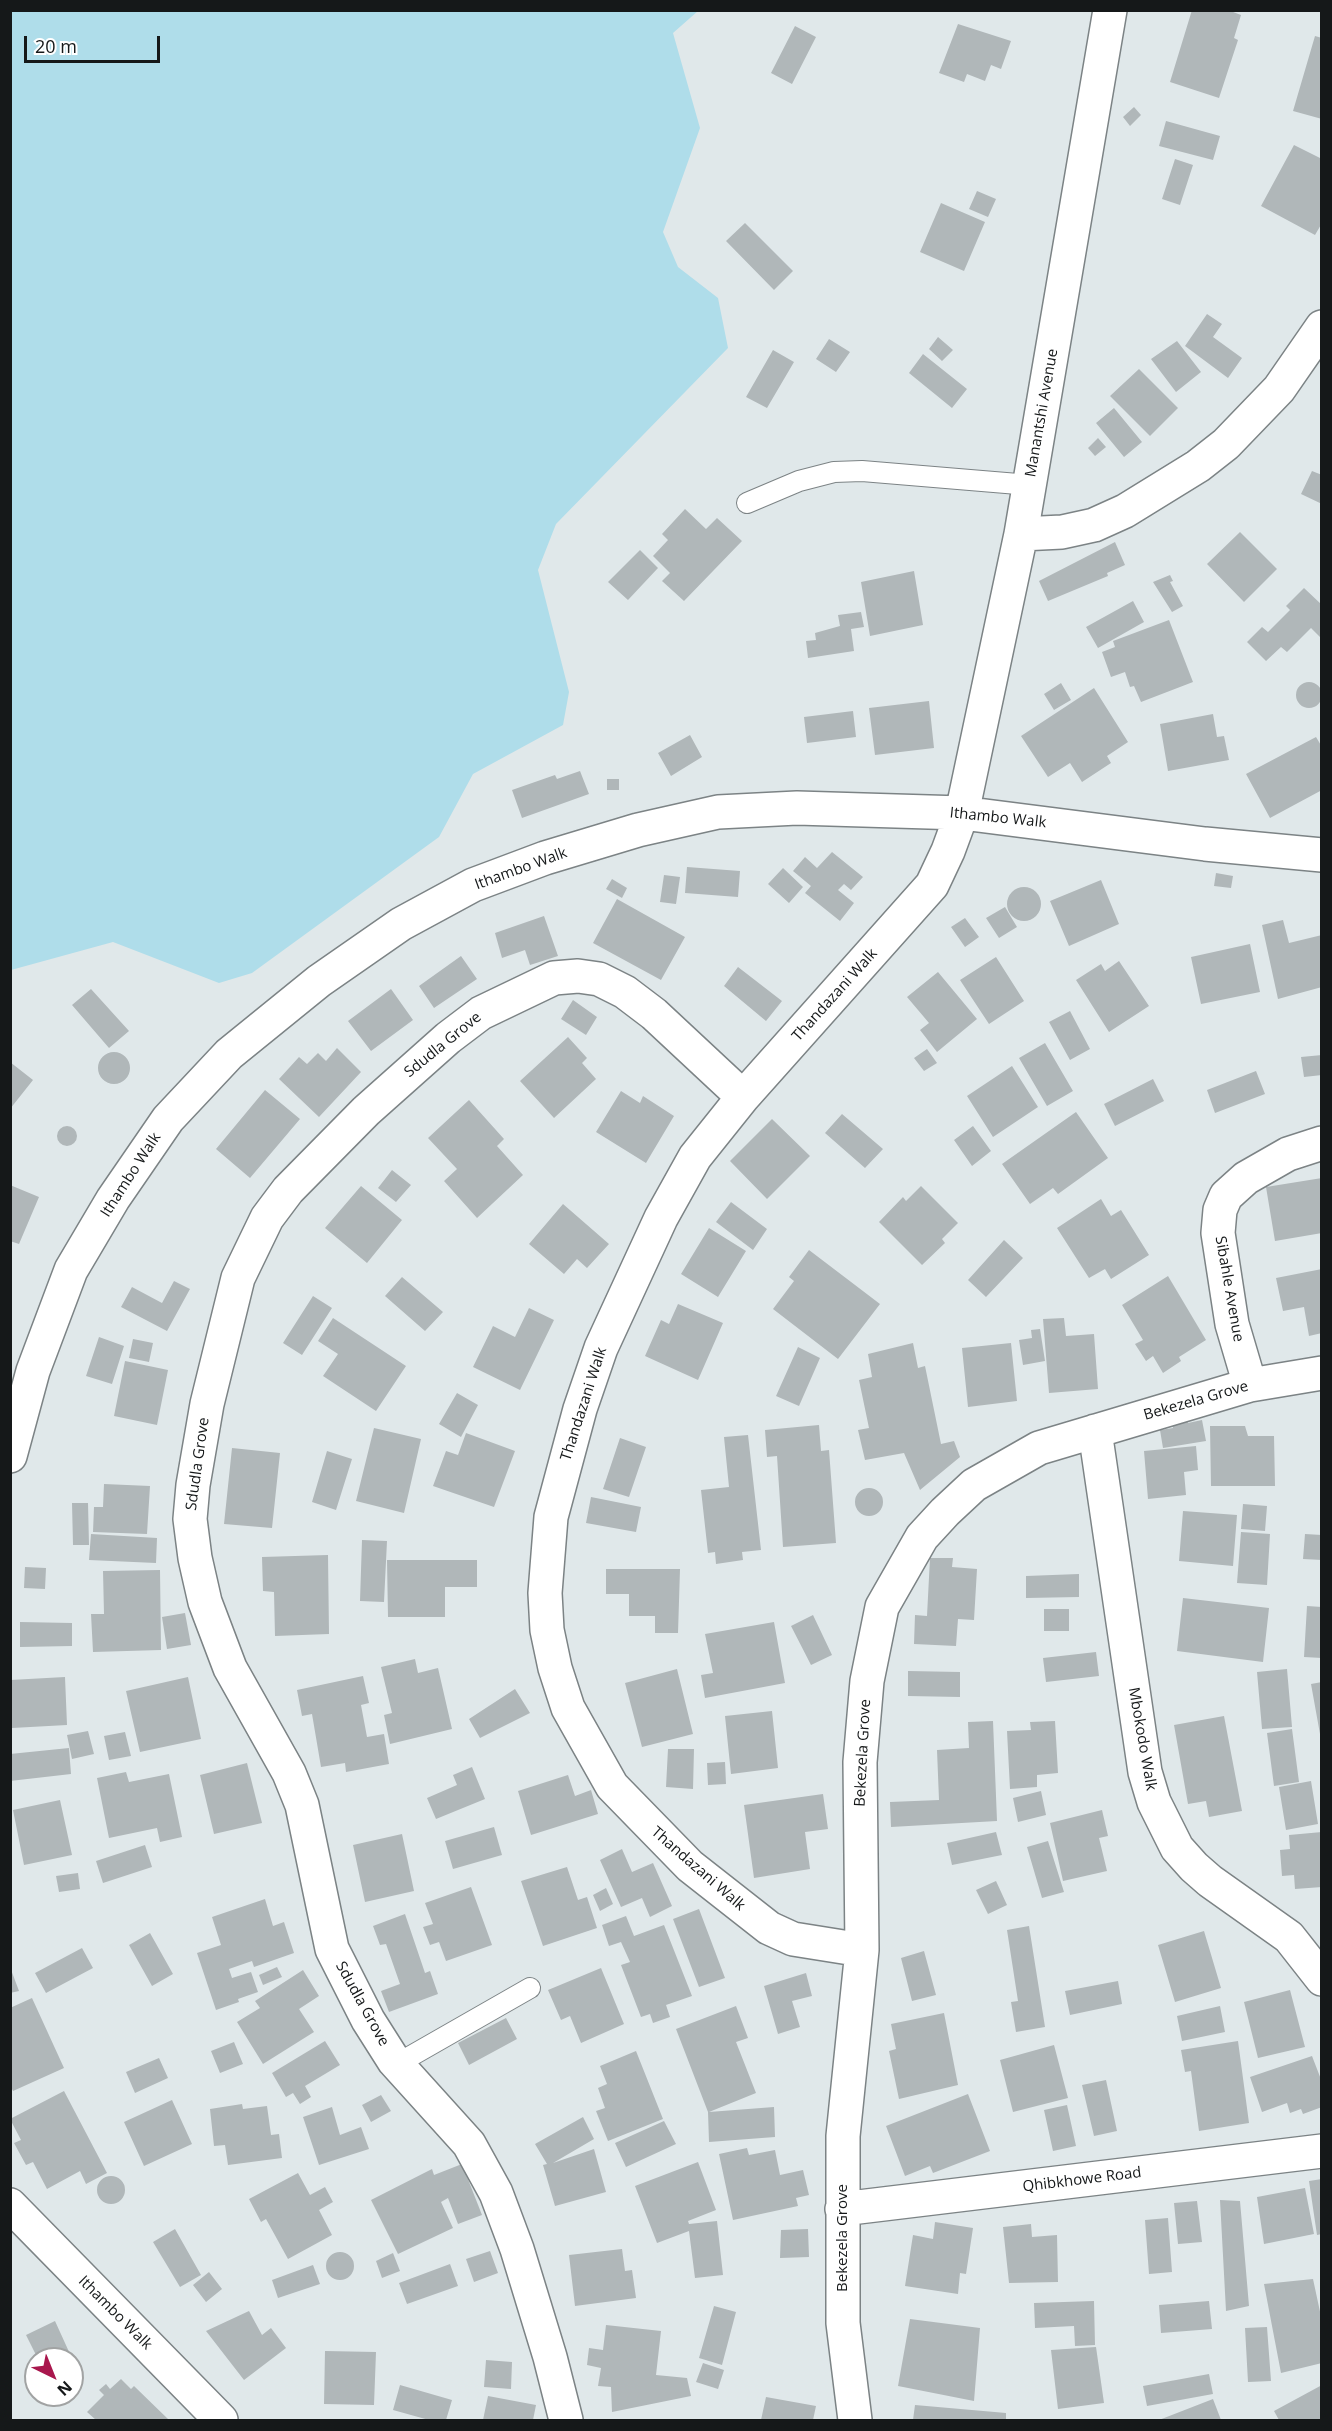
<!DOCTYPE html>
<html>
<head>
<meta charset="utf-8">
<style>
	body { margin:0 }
	#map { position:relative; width:1332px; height:2431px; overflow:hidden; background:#e0e8ea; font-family:"Open Sans",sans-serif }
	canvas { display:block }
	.frame { position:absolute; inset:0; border:12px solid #151819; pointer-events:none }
	.north { position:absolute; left:24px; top:2347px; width:60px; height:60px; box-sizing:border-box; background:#fff; border:2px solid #a1a3a3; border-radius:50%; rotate:137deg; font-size:16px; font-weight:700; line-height:24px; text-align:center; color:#151819 }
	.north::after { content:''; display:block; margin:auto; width:21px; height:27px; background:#a9174d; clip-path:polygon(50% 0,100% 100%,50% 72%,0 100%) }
	.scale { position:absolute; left:24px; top:36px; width:136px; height:27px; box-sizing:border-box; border:3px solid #151819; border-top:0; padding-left:8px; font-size:18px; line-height:21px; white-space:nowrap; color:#151819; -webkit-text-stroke:4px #fff; paint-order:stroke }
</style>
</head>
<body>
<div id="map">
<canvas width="1332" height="2431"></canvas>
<div class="frame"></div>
<div class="north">N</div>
<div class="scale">20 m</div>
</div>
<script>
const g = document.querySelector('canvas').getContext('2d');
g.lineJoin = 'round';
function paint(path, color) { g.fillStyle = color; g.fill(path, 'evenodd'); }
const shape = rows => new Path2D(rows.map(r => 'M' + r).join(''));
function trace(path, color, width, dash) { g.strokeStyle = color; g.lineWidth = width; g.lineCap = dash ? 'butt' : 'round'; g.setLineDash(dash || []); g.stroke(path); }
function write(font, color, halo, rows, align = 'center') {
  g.font = font + ' "Open Sans",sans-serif'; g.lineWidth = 6; g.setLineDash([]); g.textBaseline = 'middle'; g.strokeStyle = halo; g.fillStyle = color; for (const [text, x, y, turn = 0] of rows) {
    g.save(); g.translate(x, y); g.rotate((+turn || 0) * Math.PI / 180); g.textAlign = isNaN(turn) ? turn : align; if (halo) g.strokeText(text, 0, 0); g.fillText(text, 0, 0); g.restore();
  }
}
const green = shape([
	[11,10,698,11,673,33,700,128,663,232,678,267,718,298,728,348,556,524,538,570,569,692,563,725,473,774,439,837,252,973,219,983,113,942,11,970]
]);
const building = shape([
	[1192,10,1228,10,1241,15,1234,38,1238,40,1219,98,1170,82],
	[958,24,1011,41,1001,69,991,65,985,81,967,74,964,82,939,73],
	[795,26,816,37,792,84,771,73],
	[1315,36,1322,38,1322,119,1293,111],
	[1134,107,1141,115,1130,126,1123,117],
	[1166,121,1220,136,1213,160,1159,146],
	[1294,145,1322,159,1322,223,1315,235,1261,206],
	[1175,159,1193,165,1180,205,1162,199],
	[977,191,996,199,988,217,969,209],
	[941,203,985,222,964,271,920,252],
	[745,223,793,271,774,290,726,241],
	[1207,314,1222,324,1213,337,1242,358,1228,378,1185,346],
	[938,337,953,350,942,361,929,349],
	[829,339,850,352,836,372,816,359],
	[1177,341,1201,372,1176,392,1151,359],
	[773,350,794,362,767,408,746,397],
	[923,354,967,389,952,408,909,373],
	[1139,369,1178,408,1150,436,1110,396],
	[1114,408,1142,442,1124,457,1096,423],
	[1098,438,1106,447,1095,456,1088,448],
	[1312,471,1322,475,1322,504,1301,494],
	[685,509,706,529,717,518,742,541,684,601,662,581,670,573,653,556,668,540,662,534],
	[1240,532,1277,569,1244,602,1207,564],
	[1115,542,1125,565,1107,573,1108,576,1048,601,1039,581],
	[640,550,658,568,628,600,608,582],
	[914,571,923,625,870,636,861,582],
	[1170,575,1173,581,1170,582,1183,606,1172,612,1153,582],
	[1304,588,1322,605,1322,639,1311,628,1287,652,1281,647,1266,661,1247,642,1262,627,1268,632,1290,610,1286,606],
	[1133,601,1144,622,1098,648,1086,627],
	[861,612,864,627,851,629,854,651,808,658,806,641,816,640,815,633,840,626,838,615],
	[1169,620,1193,682,1141,702,1134,686,1130,687,1125,672,1111,677,1102,652,1115,647,1113,641],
	'1296 695a13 13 0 1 1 26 0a13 13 0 1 1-26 0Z',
	[1061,683,1071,700,1054,710,1044,694],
	[1094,688,1128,742,1107,756,1111,763,1082,782,1070,763,1048,777,1021,736],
	[929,701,934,748,875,755,869,708],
	[853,711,856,737,807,743,804,717],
	[1213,714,1217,737,1224,736,1229,760,1168,771,1160,724],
	[690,735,702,757,671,776,658,753],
	[1316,737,1322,747,1322,790,1270,818,1246,774],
	[580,771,589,794,522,818,512,790,555,775,557,779],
	[607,779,619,779,619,790,607,790],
	[832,852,863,877,851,890,844,884,838,890,854,903,840,921,805,893,811,886,793,871,805,857,817,868],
	[687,867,740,871,738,897,685,893],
	[783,868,803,887,789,903,768,884],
	[1216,873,1233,876,1231,888,1214,886],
	[664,875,680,877,676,904,660,902],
	[612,879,627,888,622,898,606,889],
	[1101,880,1119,924,1069,946,1050,901],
	'1007 904a17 17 0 1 1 34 0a17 17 0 1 1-34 0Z',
	[617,899,685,937,661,980,593,943],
	[1005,907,1017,927,999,938,986,918],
	[544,916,558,956,530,965,525,950,502,958,495,933],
	[965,918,979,937,965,947,951,927],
	[1283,920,1289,943,1322,935,1322,987,1278,999,1262,925],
	[1250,944,1260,992,1201,1004,1191,957],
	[461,956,477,979,434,1008,419,986],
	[996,957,1024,1001,989,1024,960,980],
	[1119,961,1149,1006,1109,1032,1076,980,1101,964,1105,971],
	[738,967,782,1001,766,1021,724,986],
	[938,972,977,1019,937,1052,920,1030,929,1023,907,997],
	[91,989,129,1031,109,1048,72,1005],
	[391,989,413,1020,371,1051,348,1021],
	[573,1000,597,1017,586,1035,561,1019],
	[1070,1011,1090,1049,1070,1060,1049,1022],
	[568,1037,587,1058,582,1063,596,1079,554,1118,520,1081],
	[1045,1043,1073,1091,1047,1106,1019,1058],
	[337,1048,361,1072,319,1117,279,1079,299,1057,307,1064,318,1053,326,1061],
	[927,1049,937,1063,924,1071,914,1058],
	'98 1068a16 16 0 1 1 32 0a16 16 0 1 1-32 0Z',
	[1322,1055,1322,1075,1304,1077,1301,1057],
	[10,1062,33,1080,10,1109],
	[1012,1066,1038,1107,993,1137,967,1096],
	[1256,1071,1265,1094,1215,1113,1207,1090],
	[1153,1079,1164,1101,1115,1126,1104,1104],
	[265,1090,300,1119,250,1178,216,1149],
	[621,1091,640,1103,643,1096,674,1116,646,1163,596,1132],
	[469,1100,504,1139,497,1146,523,1175,477,1218,444,1181,457,1169,428,1138],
	[1076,1112,1108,1158,1058,1194,1053,1188,1030,1204,1002,1164],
	[842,1114,883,1149,865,1168,825,1133],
	[772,1119,810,1156,767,1199,730,1161],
	'57 1136a10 10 0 1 1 20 0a10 10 0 1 1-20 0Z',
	[973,1126,991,1151,972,1166,954,1140],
	[392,1170,411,1185,396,1202,378,1188],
	[1322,1178,1322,1233,1275,1241,1266,1187],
	[10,1185,39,1197,19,1244,10,1241],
	[361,1186,402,1220,367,1263,325,1228],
	[921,1186,958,1223,942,1239,945,1243,922,1265,879,1222,903,1197,906,1201],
	[1101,1199,1111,1216,1121,1210,1149,1255,1111,1279,1105,1269,1089,1278,1057,1228],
	[731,1202,767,1229,753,1250,716,1222],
	[563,1204,609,1244,587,1268,577,1259,564,1274,529,1244],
	[709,1228,746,1251,718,1297,681,1274],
	[1004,1240,1023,1258,986,1297,968,1280],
	[809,1250,880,1304,838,1359,773,1309,794,1281,789,1277],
	[1322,1269,1322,1333,1309,1336,1304,1307,1283,1311,1276,1278],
	[1168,1276,1206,1340,1179,1357,1181,1361,1163,1373,1153,1356,1146,1361,1135,1344,1143,1340,1122,1305],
	[402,1277,443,1312,425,1331,385,1296],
	[174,1281,190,1289,167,1331,121,1307,132,1287,162,1303],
	[313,1296,332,1308,302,1355,283,1343],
	[678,1304,723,1323,698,1380,645,1356,661,1320,669,1324],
	[529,1308,554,1320,520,1390,473,1367,493,1326,515,1337],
	[333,1318,406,1366,376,1411,323,1376,338,1354,318,1341],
	[1064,1318,1066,1336,1094,1334,1098,1389,1049,1393,1043,1319],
	[1040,1329,1045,1361,1023,1365,1019,1340,1032,1338,1031,1330],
	[99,1337,124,1346,112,1384,86,1376],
	[133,1339,153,1343,149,1362,129,1358],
	[913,1343,918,1368,925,1366,941,1444,954,1441,960,1457,920,1490,904,1453,865,1460,858,1430,869,1428,859,1380,872,1377,868,1354],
	[1011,1343,1017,1401,968,1407,962,1348],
	[798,1347,820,1358,799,1406,776,1396],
	[125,1361,168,1370,157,1425,114,1416],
	[457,1393,478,1405,461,1437,439,1424],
	[1187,1417,1188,1423,1202,1420,1206,1441,1163,1448,1160,1430,1173,1428,1172,1420],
	[819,1425,821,1451,829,1450,836,1543,783,1547,777,1456,767,1457,765,1430],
	[1210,1426,1245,1426,1248,1436,1274,1436,1275,1486,1211,1486],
	[374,1428,421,1439,404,1513,356,1501],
	[466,1433,515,1451,494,1507,433,1486,446,1451,458,1455],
	[748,1435,761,1550,742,1552,743,1560,716,1564,715,1552,708,1553,701,1490,729,1487,724,1437],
	[620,1438,646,1447,629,1497,603,1489],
	[1196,1446,1198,1470,1184,1472,1186,1495,1148,1499,1144,1451],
	[232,1448,280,1453,272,1528,224,1524],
	[327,1451,352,1459,336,1510,312,1502],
	[104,1484,150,1486,147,1534,93,1532,94,1507,103,1507],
	'855 1502a14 14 0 1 1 28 0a14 14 0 1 1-28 0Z',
	[591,1497,641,1507,636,1532,586,1523],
	[72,1503,88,1503,89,1545,73,1545],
	[1243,1504,1267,1506,1265,1531,1241,1529],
	[1183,1511,1237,1515,1233,1566,1179,1561],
	[1241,1532,1270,1534,1267,1585,1237,1583],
	[91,1534,157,1538,156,1563,89,1560],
	[1305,1534,1322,1535,1322,1560,1303,1559],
	[362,1540,387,1541,384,1602,360,1601],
	[328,1555,329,1634,275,1636,274,1592,263,1591,262,1557],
	[930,1558,953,1558,952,1567,977,1569,974,1620,958,1619,956,1646,914,1644,915,1615,927,1616],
	[387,1560,477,1560,477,1587,445,1587,445,1617,388,1617],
	[25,1567,46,1568,45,1589,24,1588],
	[606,1569,680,1569,678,1633,655,1633,655,1616,629,1616,629,1594,606,1594],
	[160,1570,161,1650,93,1652,91,1614,104,1614,103,1571],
	[1079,1574,1079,1597,1026,1598,1026,1576],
	[1183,1598,1269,1608,1263,1662,1177,1651],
	[1307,1606,1322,1607,1322,1658,1304,1657],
	[1044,1609,1069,1609,1069,1631,1044,1631],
	[185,1613,191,1645,167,1649,162,1617],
	[813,1615,832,1655,811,1665,791,1626],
	[20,1622,72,1623,72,1646,20,1647],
	[774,1622,785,1683,705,1698,701,1675,713,1673,705,1634],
	[1096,1652,1099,1676,1046,1682,1043,1658],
	[415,1659,418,1673,438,1668,452,1729,390,1744,384,1715,392,1713,381,1667],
	[677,1669,693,1734,642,1747,625,1683],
	[1287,1669,1292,1727,1262,1729,1257,1672],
	[908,1671,960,1672,960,1697,908,1696],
	[363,1676,369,1703,361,1705,367,1737,384,1734,389,1764,346,1772,345,1763,321,1767,312,1714,302,1716,297,1690],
	[65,1677,67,1725,12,1728,10,1680],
	[188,1677,201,1739,140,1752,126,1691],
	[1322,1682,1322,1734,1320,1734,1311,1684],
	[515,1689,530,1713,480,1738,469,1719],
	[772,1711,778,1768,731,1774,725,1716],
	[1224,1716,1242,1811,1209,1817,1206,1801,1188,1804,1174,1725],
	[993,1721,997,1821,891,1827,890,1802,939,1800,937,1750,969,1748,968,1722],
	[1055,1721,1058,1773,1037,1775,1037,1787,1010,1789,1007,1731,1031,1730,1030,1722],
	[1292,1729,1299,1782,1274,1786,1267,1733],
	[88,1731,94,1754,72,1759,67,1735],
	[125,1732,131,1756,109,1760,104,1736],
	[69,1748,71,1774,10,1781,10,1754],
	[668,1749,694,1749,693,1789,666,1787],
	[725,1762,726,1784,708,1785,707,1763],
	[247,1763,262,1823,214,1834,200,1775],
	[472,1767,485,1799,436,1819,427,1798,457,1785,453,1775],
	[126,1772,129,1782,169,1774,182,1837,160,1842,157,1828,109,1838,97,1778],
	[568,1775,575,1796,591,1790,598,1814,531,1835,518,1791],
	[1311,1781,1318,1824,1286,1830,1279,1787],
	[1041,1791,1046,1815,1018,1822,1013,1798],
	[823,1794,828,1829,805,1832,810,1869,754,1878,744,1805],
	[60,1800,72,1855,24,1865,13,1810],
	[1102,1810,1108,1836,1099,1838,1107,1871,1063,1881,1050,1823],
	[494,1827,502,1855,453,1869,445,1841],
	[996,1832,1002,1855,952,1865,947,1843],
	[1322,1832,1322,1887,1295,1889,1294,1875,1282,1876,1280,1850,1290,1849,1289,1835],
	[402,1834,414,1891,365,1902,353,1845],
	[1048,1841,1064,1892,1042,1898,1027,1847],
	[145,1845,152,1867,103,1883,96,1861],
	[622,1849,632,1872,653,1863,672,1906,650,1917,642,1898,621,1907,600,1860],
	[567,1867,578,1900,587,1897,597,1928,543,1946,521,1881],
	[78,1873,80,1889,59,1892,56,1876],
	[996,1881,1007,1905,988,1914,976,1890],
	[471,1887,492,1945,446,1961,439,1942,430,1945,423,1927,433,1924,425,1903],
	[606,1888,613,1904,600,1911,593,1895],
	[265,1899,273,1926,284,1922,294,1953,254,1967,252,1961,229,1969,232,1978,251,1972,258,1992,238,1999,239,2002,216,2010,197,1953,221,1945,212,1917],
	[699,1909,725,1978,699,1987,673,1919],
	[405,1914,425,1973,430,1971,438,1994,389,2012,381,1991,400,1984,386,1944,380,1945,373,1926],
	[626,1916,634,1936,664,1925,692,1996,666,2005,670,2017,653,2023,650,2014,641,2017,621,1965,630,1962,621,1942,609,1946,602,1925],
	[1029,1926,1045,2027,1016,2032,1011,2002,1018,2001,1007,1930],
	[1204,1931,1221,1988,1175,2002,1158,1945],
	[150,1933,173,1974,152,1986,129,1945],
	[82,1948,93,1968,46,1993,35,1973],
	[924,1951,936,1995,912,2001,901,1958],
	[10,1967,19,1991,10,1993],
	[277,1967,282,1977,263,1985,259,1975],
	[601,1968,624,2024,581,2043,570,2016,561,2020,548,1990],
	[303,1970,319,1996,299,2009,314,2032,263,2064,237,2022,260,2008,255,2001],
	[806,1973,812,1996,792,2001,800,2027,778,2034,764,1986],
	[1118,1981,1122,2004,1070,2015,1065,1991],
	[1290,1990,1305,2047,1258,2058,1244,2002],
	[32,1998,64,2068,13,2091,10,2085,10,2008],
	[736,2006,748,2038,736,2042,756,2093,709,2112,774,2107,775,2137,709,2142,708,2112,676,2029],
	[1220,2006,1225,2032,1182,2041,1177,2016],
	[944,2013,958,2085,899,2099,889,2051,896,2049,891,2024],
	[506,2018,517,2039,469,2065,458,2043],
	[325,2041,340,2065,305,2086,311,2097,300,2104,293,2093,286,2097,272,2073],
	[1238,2041,1249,2123,1199,2131,1191,2071,1185,2072,1181,2050],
	[234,2042,243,2064,220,2073,211,2051],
	[1054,2045,1068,2098,1013,2112,1000,2060],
	[636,2051,663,2119,608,2141,596,2111,605,2108,598,2088,607,2084,600,2066],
	[1312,2056,1322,2082,1322,2107,1303,2114,1301,2109,1290,2113,1287,2103,1262,2112,1250,2077],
	[159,2058,168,2078,135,2093,126,2072],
	[1106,2080,1117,2131,1094,2136,1082,2085],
	[64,2091,107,2173,86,2184,80,2171,47,2189,33,2162,26,2165,14,2143,21,2140,10,2119],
	[968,2094,990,2151,933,2173,930,2166,905,2176,886,2126],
	[381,2095,391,2111,371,2122,362,2105],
	[172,2100,192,2144,144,2166,124,2122],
	[242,2104,243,2109,267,2106,271,2135,279,2134,282,2158,228,2165,225,2145,214,2146,210,2109],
	[1067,2105,1076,2146,1053,2151,1044,2110],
	[332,2107,340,2135,361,2127,369,2149,319,2165,303,2117],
	[583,2117,594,2139,553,2163,594,2149,606,2192,555,2206,543,2165,547,2164,535,2144],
	[664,2121,676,2144,626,2167,615,2143],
	[747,2148,749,2155,775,2150,780,2175,803,2170,809,2195,796,2198,798,2206,733,2220,719,2154],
	[698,2162,716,2210,688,2221,689,2224,717,2221,723,2275,695,2278,689,2231,657,2243,635,2186],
	[462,2164,482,2215,458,2224,448,2198,441,2202,453,2228,398,2254,371,2200,432,2169,434,2175],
	[298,2173,310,2195,325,2187,333,2202,319,2210,332,2235,288,2259,266,2219,261,2222,249,2199],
	'97 2190a14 14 0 1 1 28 0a14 14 0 1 1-28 0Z',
	[1322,2179,1322,2234,1317,2235,1309,2181],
	[1305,2188,1314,2234,1264,2244,1257,2197],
	[1220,2200,1240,2201,1249,2306,1226,2311],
	[1197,2201,1202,2242,1178,2244,1174,2203],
	[1168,2218,1172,2272,1149,2274,1145,2220],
	[935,2222,973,2228,966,2274,960,2273,958,2294,905,2286,913,2235,933,2239],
	[1031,2224,1032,2237,1057,2235,1058,2282,1009,2283,1003,2227],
	[175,2229,201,2275,180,2287,153,2242],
	[808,2229,809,2257,780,2258,781,2230],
	[622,2249,625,2271,632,2270,636,2298,575,2306,569,2255],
	[490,2251,498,2273,474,2282,466,2259],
	'326 2266a14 14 0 1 1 28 0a14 14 0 1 1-28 0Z',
	[393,2253,400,2271,382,2278,376,2261],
	[450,2264,458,2286,407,2304,399,2283],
	[313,2265,320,2284,278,2298,272,2280],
	[209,2272,222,2289,206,2302,193,2285],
	[1313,2279,1322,2321,1322,2363,1281,2373,1264,2284],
	[1094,2301,1095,2345,1075,2346,1074,2326,1035,2328,1034,2303],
	[1209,2301,1212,2329,1161,2333,1159,2305],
	[714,2306,736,2312,722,2365,699,2358],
	[249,2311,262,2335,271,2328,286,2348,244,2380,206,2331],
	[910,2319,980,2328,974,2401,898,2386],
	[55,2321,70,2354,59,2359,38,2359,26,2335],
	[606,2325,661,2331,656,2375,687,2378,691,2396,612,2412,611,2387,598,2386,601,2368,587,2365,589,2348,603,2350],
	[1267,2327,1271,2381,1248,2382,1245,2328],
	[1096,2347,1104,2403,1058,2409,1051,2350],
	[325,2351,376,2352,374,2405,324,2404],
	[486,2360,512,2362,511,2389,484,2387],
	[703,2363,724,2370,718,2389,696,2382],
	[1209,2374,1213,2394,1147,2406,1143,2386],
	[121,2379,131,2389,134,2386,169,2420,96,2420,87,2412,104,2395,99,2390,106,2384,110,2389],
	[400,2385,452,2400,446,2420,429,2420,393,2410],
	[1322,2385,1322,2420,1279,2420,1274,2411],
	[488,2396,536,2405,533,2420,483,2420],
	[766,2397,816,2406,813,2420,761,2420],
	[1213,2399,1221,2420,1159,2420],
	[915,2405,1006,2413,1006,2420,913,2420]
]);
const service = shape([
	[747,503,799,481,834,472,862,471,1030,485],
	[397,2064,530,1988]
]);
const minor = shape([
	[1021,534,1062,532,1094,525,1125,511,1198,466,1226,444,1279,389,1322,327],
	[1250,1385,1232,1324,1218,1233,1220,1210,1226,1196,1246,1178,1288,1154,1322,1143],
	[1095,1431,1145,1772,1154,1802,1177,1848,1194,1867,1210,1881,1289,1937,1322,1979],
	[10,1456,33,1371,71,1270,113,1199,168,1119,229,1054,319,981,401,924,473,885,545,858,638,830,718,812,797,808,962,813,1205,844,1322,855],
	[862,1950,793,1939,769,1928,690,1866,612,1786,568,1708,555,1668,547,1630,545,1593,551,1517,580,1409,601,1348,661,1218,695,1157,743,1097,932,885,948,851,962,813,1021,534,1110,10],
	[10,2205,221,2420],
	[842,2209,1322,2151],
	[566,2420,550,2357,517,2249,496,2193,469,2144,394,2061,368,2020,332,1949,302,1805,289,1773,230,1668,205,1602,195,1558,190,1519,193,1485,207,1404,238,1278,267,1218,288,1190,366,1111,448,1038,481,1013,554,978,578,976,599,979,625,992,654,1014,743,1097],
	[855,2420,843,2323,843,2136,862,1950,860,1762,867,1681,882,1607,922,1537,945,1512,974,1485,1039,1448,1250,1385,1322,1373]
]);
const streetNames = [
	["Manantshi Avenue",1042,413,-80],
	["Ithambo Walk",998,818,6],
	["Ithambo Walk",521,869,-20],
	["Thandazani Walk",835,995,-48],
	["Sdudla Grove",443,1045,-39],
	["Ithambo Walk",131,1175,-57],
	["Sibahle Avenue",1229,1289,80],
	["Bekezela Grove",1196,1401,-16],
	["Thandazani Walk",584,1404,-72],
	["Sdudla Grove",198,1464,-82],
	["Mbokodo Walk",1142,1739,80],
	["Bekezela Grove",863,1753,-87],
	["Thandazani Walk",698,1869,41],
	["Sdudla Grove",362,2004,61],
	["Qhibkhowe Road",1082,2180,-7],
	["Bekezela Grove",843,2238,-90],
	["Ithambo Walk",115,2313,45]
];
paint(green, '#afddea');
paint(building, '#b0b7b9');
trace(service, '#7c8385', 22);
trace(minor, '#7c8385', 36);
trace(service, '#fff', 20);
trace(minor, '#fff', 33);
write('15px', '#151819', '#fff', streetNames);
</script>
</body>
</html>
